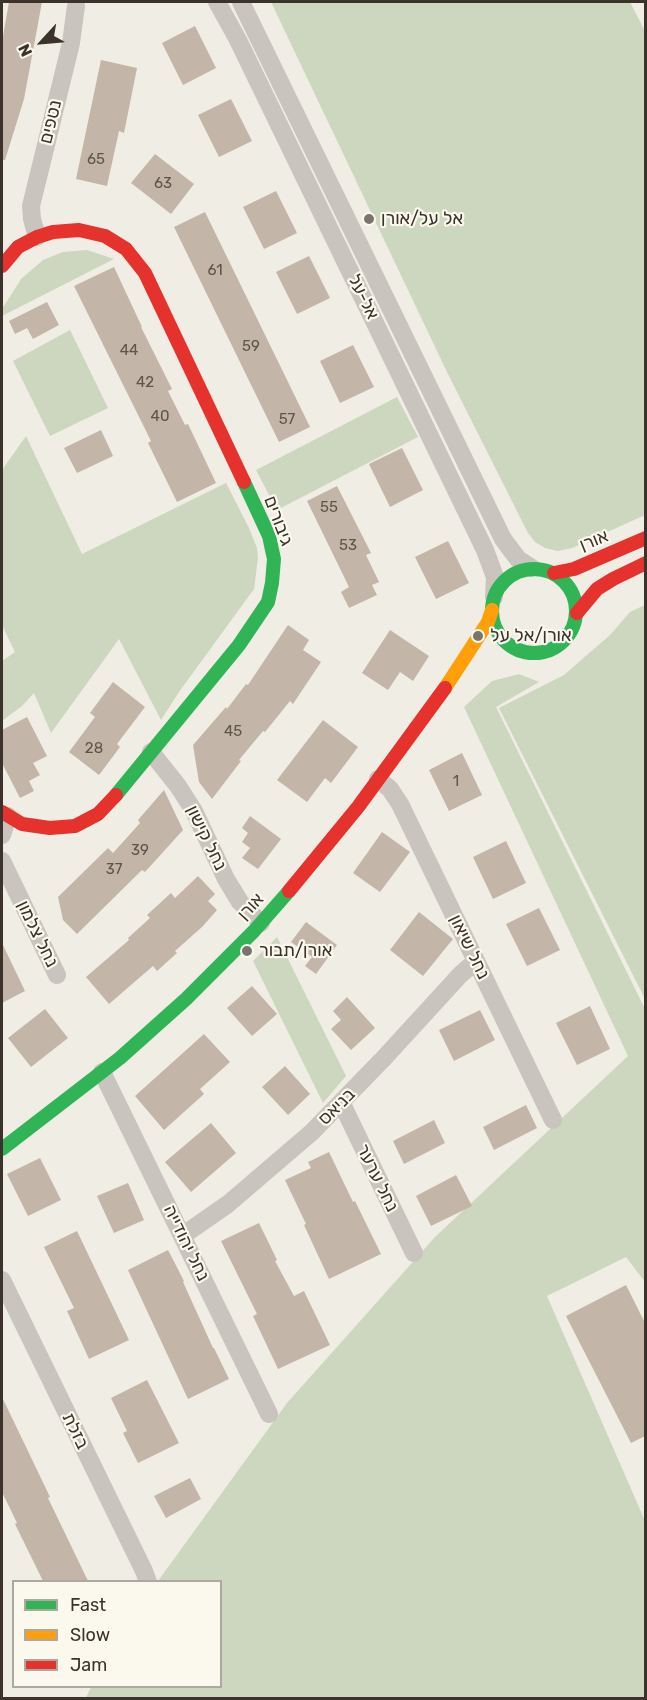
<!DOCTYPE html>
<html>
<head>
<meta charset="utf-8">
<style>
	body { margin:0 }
	#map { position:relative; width:647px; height:1700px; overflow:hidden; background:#f0ede5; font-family:Rubik,sans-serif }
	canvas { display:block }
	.frame { position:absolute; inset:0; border:3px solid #3b332b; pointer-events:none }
	.legend { position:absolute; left:12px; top:1580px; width:210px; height:108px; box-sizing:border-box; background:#fbf8ee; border:2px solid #aea9a0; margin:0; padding:8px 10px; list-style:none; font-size:18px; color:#3b332b }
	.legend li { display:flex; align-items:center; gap:12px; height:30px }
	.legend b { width:30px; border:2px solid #aea9a0 }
	.north { position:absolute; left:12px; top:12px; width:60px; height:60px; -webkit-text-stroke:4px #fbf8ee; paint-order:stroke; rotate:244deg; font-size:16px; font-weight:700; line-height:24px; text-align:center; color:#3b332b }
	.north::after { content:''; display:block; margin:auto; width:21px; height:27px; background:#3b332b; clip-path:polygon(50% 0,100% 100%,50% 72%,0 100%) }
</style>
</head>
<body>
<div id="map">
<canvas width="647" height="1700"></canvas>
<div class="frame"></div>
<ul class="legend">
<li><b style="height:8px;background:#30b455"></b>Fast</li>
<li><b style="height:8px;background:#ff9f0a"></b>Slow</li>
<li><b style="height:8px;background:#e5322d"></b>Jam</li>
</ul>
<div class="north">N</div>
</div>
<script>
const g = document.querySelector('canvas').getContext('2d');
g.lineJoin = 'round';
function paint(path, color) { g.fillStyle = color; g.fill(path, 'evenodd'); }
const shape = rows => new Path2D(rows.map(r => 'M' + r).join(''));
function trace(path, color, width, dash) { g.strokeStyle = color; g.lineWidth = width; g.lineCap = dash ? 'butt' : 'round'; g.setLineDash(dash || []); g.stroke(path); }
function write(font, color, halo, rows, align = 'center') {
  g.font = font + ' Rubik,"Noto Sans Hebrew",sans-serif'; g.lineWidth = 4.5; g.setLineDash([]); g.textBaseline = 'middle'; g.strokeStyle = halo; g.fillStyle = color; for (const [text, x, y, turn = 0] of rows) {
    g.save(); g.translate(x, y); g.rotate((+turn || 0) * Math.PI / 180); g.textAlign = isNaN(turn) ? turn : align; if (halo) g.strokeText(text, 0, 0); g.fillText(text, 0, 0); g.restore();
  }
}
const green = shape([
	[271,2,630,2,646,33,645,515,572,548,558,551,545,548,535,542,528,533,447,372],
	[87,250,114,259,2,316,2,309,21,279,43,260,63,252],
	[70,330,108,408,50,436,13,361],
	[397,397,418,437,277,510,256,470],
	[26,436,82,554,226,483,249,528,257,548,258,558,254,589,179,692,161,720,119,639,51,733,34,693,22,706,2,721,2,661,15,652,2,625,2,470],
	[645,605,645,999,499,708,564,675,610,635,630,612],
	[519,674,539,682,496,707,645,1009,645,1282,626,1257,547,1296,645,1521,645,1698,86,1698,91,1687,220,1686,220,1582,158,1581,287,1403,435,1237,628,1056,464,707,492,681],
	[277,937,346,1076,323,1103,253,961]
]);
const building = shape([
	[9,2,42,2,24,99,5,160,2,160,2,42],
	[195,26,216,68,183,85,162,43],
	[101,60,137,68,124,133,119,131,107,186,76,179],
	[231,99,252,141,219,157,198,115],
	[155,154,194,184,171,214,131,183],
	[276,191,297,233,264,249,243,207],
	[205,212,310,427,279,442,174,227],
	[309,256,330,298,297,314,276,272],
	[114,267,142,327,141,327,172,389,168,391,185,425,188,424,216,483,177,502,148,443,151,441,74,286],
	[47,302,59,325,33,339,27,328,15,334,9,321],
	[353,345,374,387,340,403,320,361],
	[101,430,113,456,77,473,64,448],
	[402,448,423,490,390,507,369,464],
	[337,486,371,553,366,555,379,582,372,585,377,595,349,608,341,592,349,587,307,501],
	[448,541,469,583,436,599,415,557],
	[288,625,309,640,303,650,321,662,293,704,290,701,265,732,263,731,239,760,241,761,212,799,199,782,193,745,226,707,227,709,246,684,248,685],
	[390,630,429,656,413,681,400,672,388,690,362,673],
	[113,682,145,707,117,744,120,747,99,775,69,752,95,717,90,713],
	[27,717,47,756,33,763,40,775,29,781,34,791,20,798,2,763,2,730],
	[323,720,358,747,331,783,325,778,307,802,277,780],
	[462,753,482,795,449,811,429,770],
	[164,790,183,830,145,872,142,870,77,934,63,920,58,897,108,848,113,853,140,823,138,820],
	[250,816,281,839,258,869,242,858,250,848,242,842,248,833,242,828],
	[382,832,410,852,380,892,353,873],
	[506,841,526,883,493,899,473,857],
	[198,876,215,894,208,901,217,910,202,927,175,951,177,953,157,971,153,966,109,1004,86,977,129,940,128,938,150,918,147,915,171,893,175,898],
	[539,908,560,950,527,966,506,924],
	[419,912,453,939,423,976,390,950],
	[306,922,337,945,316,974,305,966,312,957,291,942],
	[2,943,25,991,2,1003],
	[252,986,277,1014,252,1036,227,1008],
	[347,997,375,1028,351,1050,331,1029,341,1020,333,1011],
	[590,1006,610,1049,577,1065,556,1023],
	[45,1009,68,1038,31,1067,8,1038],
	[480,1010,495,1040,454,1061,439,1030],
	[204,1034,230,1062,200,1089,204,1094,164,1130,135,1096],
	[285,1066,310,1094,288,1115,262,1087],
	[526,1105,537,1128,494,1150,483,1127],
	[434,1120,445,1143,404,1164,393,1141],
	[211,1123,236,1153,191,1192,165,1162],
	[329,1152,353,1202,355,1201,381,1254,329,1279,304,1225,306,1224,285,1180,311,1168,308,1162],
	[40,1158,61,1200,28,1216,7,1174],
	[456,1175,472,1206,431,1226,416,1196],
	[128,1183,144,1220,114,1233,97,1196],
	[259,1223,277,1260,275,1261,294,1296,304,1291,330,1345,278,1369,253,1316,257,1314,221,1241],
	[77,1231,129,1340,89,1359,67,1311,74,1308,44,1247],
	[168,1250,184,1281,183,1282,213,1348,214,1348,229,1379,188,1399,128,1270],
	[626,1285,645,1323,645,1436,631,1443,566,1316],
	[147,1380,179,1443,138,1463,123,1433,127,1431,111,1398],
	[2,1397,50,1497,48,1498,88,1581,43,1581,15,1524,17,1523,2,1492],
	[190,1478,201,1499,166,1518,154,1496]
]);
const street = shape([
	[217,2,238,40,485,550,495,577,494,597],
	[241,2,503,539,518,559,532,568],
	[37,237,32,219,31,206,71,43,76,6],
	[151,752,178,786,194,811,226,879,240,902,261,923],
	[378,779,390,789,400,804,553,1120],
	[2,835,8,816],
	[2,861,57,975],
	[102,1072,269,1414],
	[341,1102,414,1253],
	[182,1236,228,1204,312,1132,384,1058,460,975,476,961],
	[2,1280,144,1571,148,1582]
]);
const fast = shape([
	'492 611a42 42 0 1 1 84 0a42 42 0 1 1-84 0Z',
	[116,795,239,645,268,602,272,583,274,559,269,536,244,482],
	[2,1149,120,1058,186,999,254,931,289,891]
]);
const slow = shape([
	[445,688,488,622,492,610]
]);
const jam = shape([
	[2,266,18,247,37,237,53,232,79,230,105,236,126,249,145,273,244,482],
	[554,573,574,569,646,538],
	[577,613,597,589,613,579,646,563],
	[2,812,22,824,50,828,75,826,98,814,116,795],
	[289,891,358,807,445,688]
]);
const markers = [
	[369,219,6,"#7a746c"],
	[478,636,6,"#7a746c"],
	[247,951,6,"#7a746c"]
];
const numberNames = [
	["65",96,160],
	["63",163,184],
	["61",215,271],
	["59",251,347],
	["44",129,351],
	["42",145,383],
	["40",160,417],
	["57",287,420],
	["55",329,508],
	["53",348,546],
	["45",233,732],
	["28",94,749],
	["1",456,782],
	["39",140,851],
	["37",114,870]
];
const streetNames = [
	["נטפים",51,122,-76],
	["אל-על",363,297,64],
	["גיבורים",278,521,69],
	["אורן",594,541,-22],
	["נחל קישון",206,838,64],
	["אורן",251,907,-48],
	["נחל צלמון",37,934,64],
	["נחל שיאון",469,947,64],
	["בניאס",337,1107,-45],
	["נחל ערער",377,1178,64],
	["נחל יהודייה",186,1243,64],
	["בזלת",75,1431,64]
];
const poiNames = [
	["אל על/אורן",381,219],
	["אורן/אל על",490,636],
	["אורן/תבור",259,951]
];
paint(green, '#cdd6bf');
paint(building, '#c3b5a7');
trace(street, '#c9c5be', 18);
trace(fast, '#30b455', 14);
trace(slow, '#ff9f0a', 14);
trace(jam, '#e5322d', 14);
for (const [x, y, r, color] of markers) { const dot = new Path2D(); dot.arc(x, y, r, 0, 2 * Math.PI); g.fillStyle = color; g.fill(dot); trace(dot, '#fbf8ee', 2); }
write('15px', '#5d544a', null, numberNames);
write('18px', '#3b332b', '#fbf8ee', streetNames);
write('18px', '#3b332b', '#fbf8ee', poiNames, 'left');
</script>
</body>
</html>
